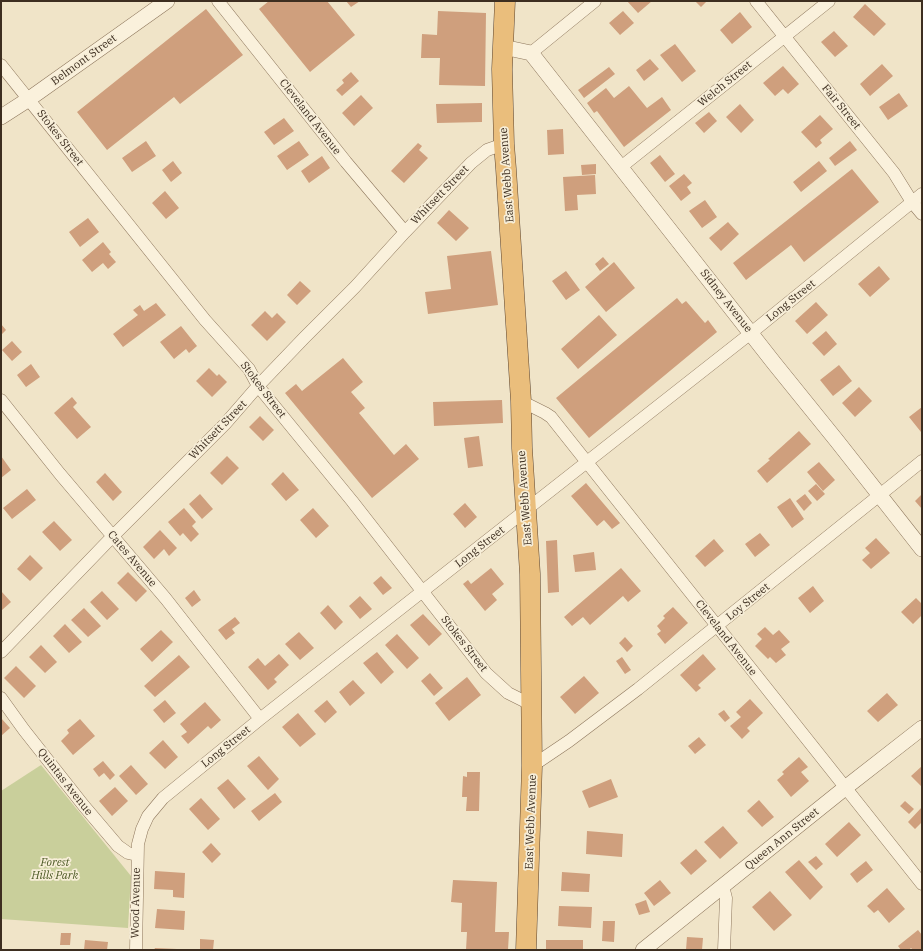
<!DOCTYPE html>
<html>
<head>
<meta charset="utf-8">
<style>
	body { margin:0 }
	#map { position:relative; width:923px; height:951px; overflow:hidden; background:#f0e4c8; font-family:"IBM Plex Serif",serif }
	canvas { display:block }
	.frame { position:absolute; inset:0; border:2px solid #3d2e20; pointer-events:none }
</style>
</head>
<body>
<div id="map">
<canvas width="923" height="951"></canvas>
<div class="frame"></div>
</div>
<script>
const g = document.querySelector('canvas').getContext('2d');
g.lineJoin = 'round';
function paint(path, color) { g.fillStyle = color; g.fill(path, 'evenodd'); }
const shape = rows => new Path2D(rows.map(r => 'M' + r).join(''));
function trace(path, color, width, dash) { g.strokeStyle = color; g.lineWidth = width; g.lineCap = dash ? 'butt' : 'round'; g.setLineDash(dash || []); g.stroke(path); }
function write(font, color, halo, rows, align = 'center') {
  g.font = font + ' "IBM Plex Serif",serif'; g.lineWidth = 3.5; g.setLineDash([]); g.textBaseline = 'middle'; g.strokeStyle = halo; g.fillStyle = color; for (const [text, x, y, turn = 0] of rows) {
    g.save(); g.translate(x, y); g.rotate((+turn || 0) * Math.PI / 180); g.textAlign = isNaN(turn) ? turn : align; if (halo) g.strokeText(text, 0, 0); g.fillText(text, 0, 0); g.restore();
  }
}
const green = shape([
	[41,765,131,876,128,928,1,919,1,791]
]);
const building = shape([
	[269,1,327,1,355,35,310,72,259,9],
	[346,1,360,1,351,7],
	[627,1,652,1,638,13],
	[695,1,707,1,701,7],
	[865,4,886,24,874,36,853,17],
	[206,9,243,55,180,104,174,97,107,150,77,112],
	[438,11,486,13,485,86,439,85,440,58,421,58,422,34,437,35],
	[623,11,634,23,620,35,609,23],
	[740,12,752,27,732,44,720,30],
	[834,31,848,46,835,57,821,42],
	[675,44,696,71,682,82,660,55],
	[650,59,659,69,644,81,636,70],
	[882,64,893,76,870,96,860,84],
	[783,66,799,84,788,94,783,89,775,96,763,83],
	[609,67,615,74,584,98,578,90],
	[351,72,359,81,342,96,336,90,344,83,342,80],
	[629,86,647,108,662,97,671,110,624,147,597,111,594,113,587,103,606,88,614,98],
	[899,93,908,106,888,120,879,107],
	[361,95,373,108,354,126,342,113],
	[482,103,482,122,437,123,436,104],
	[740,104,754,120,741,133,726,117],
	[709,112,717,121,704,133,695,123],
	[820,115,833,129,820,140,822,143,816,148,801,132],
	[284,118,294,131,274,145,264,132],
	[563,129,564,154,548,155,547,130],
	[146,141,156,156,132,172,122,158],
	[299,141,309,155,287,170,277,156],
	[850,141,857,150,835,166,829,158],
	[418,143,422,146,419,150,428,158,404,183,391,171],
	[660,155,675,174,665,182,650,163],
	[322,156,330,168,309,183,301,171],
	[173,161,182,173,171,182,162,170],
	[819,161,827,171,801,192,793,182],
	[596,164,596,174,582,175,581,165],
	[852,169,879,202,804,262,791,245,746,280,733,263],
	[684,174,692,183,687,187,691,193,681,201,669,186],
	[595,175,596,194,577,195,578,210,565,211,563,177],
	[165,191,179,208,166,219,152,203],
	[705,200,717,217,702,228,689,211],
	[449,210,469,228,456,241,437,223],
	[88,218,99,232,80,247,69,232],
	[728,222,739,234,721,251,709,238],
	[103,242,111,252,109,254,116,262,108,269,103,263,92,272,82,260],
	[491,251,498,305,428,314,425,292,451,289,447,256],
	[603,257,609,264,600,271,595,264],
	[614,262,635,288,606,312,585,287],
	[879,266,890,279,870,297,858,284],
	[566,271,580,290,566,300,552,281],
	[300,281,311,291,297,305,287,295],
	[677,298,682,304,686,301,705,323,708,320,717,332,589,438,556,398],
	[816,302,828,315,807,334,795,321],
	[156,303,166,315,123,347,113,334,138,315,133,310,140,305,144,311],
	[265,311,272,318,277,313,286,322,267,341,251,325],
	[599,315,617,335,578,369,561,349],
	[1,324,6,330,1,335],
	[181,326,197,346,189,353,186,349,174,359,160,342],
	[826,331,837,344,824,356,812,343],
	[12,341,22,352,12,361,2,350],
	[343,358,363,382,351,392,365,408,359,413,394,455,406,444,419,459,372,498,285,393,296,384,302,391],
	[31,364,40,377,26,387,17,375],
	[839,365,852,381,833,396,820,380],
	[209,368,217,376,219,374,227,382,212,397,196,381],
	[859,387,872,401,855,417,842,403],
	[72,397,77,403,73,407,91,427,77,439,54,413],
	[502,400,503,423,434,426,433,402],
	[922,407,922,431,921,432,909,417],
	[260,416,274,430,263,441,249,427],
	[799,431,811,444,767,483,757,471,770,460,768,459],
	[479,436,483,466,468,468,464,438],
	[1,456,11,470,1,478],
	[227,456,239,468,222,485,210,473],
	[819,462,835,480,823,491,807,472],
	[283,472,299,490,286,501,271,484],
	[105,473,122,492,113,501,96,482],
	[586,483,620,523,612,529,604,520,597,526,571,496],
	[816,484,825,494,817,501,808,491],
	[27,489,36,500,12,519,3,508],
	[200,494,213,509,202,519,189,504],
	[805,494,812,503,804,511,796,501],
	[922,494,922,509,915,501],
	[790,498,804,519,792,528,777,507],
	[465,503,477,517,465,528,453,514],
	[184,508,196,522,192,526,199,534,191,542,183,533,180,536,168,522],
	[313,508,329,526,316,538,300,520],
	[54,521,72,540,60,551,42,532],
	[160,530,177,548,169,556,164,549,154,559,143,547],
	[760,533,770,545,755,557,745,544],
	[876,538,890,553,871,569,862,560,870,553,865,548],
	[714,539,724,551,705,567,695,556],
	[557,540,559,592,548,593,546,541],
	[594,552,596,570,575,572,573,555],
	[30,555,43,568,30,581,17,569],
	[491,568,504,584,492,594,497,600,485,611,463,584,468,580,471,584],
	[621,568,641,591,628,602,623,596,590,625,583,617,572,626,564,617],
	[128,572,147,591,136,602,117,583],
	[381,576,392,588,383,595,373,583],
	[813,586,824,601,810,613,798,598],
	[194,590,201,600,192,607,185,598],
	[1,591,11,602,2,610,1,609],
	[102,591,119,609,107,620,90,602],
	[360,596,372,609,360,619,349,606],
	[916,598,922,604,922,615,913,624,901,612],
	[328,605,343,622,335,630,320,613],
	[673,607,688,623,665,644,657,634,661,631,657,626,665,618,663,616],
	[84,608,101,626,88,637,71,620],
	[423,614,442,634,429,646,410,625],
	[235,617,240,623,232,629,235,633,226,640,218,630],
	[65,624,82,642,69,653,53,636],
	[765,627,773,635,779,630,790,642,781,649,786,655,776,663,770,657,768,659,755,646,762,639,757,634],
	[161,630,173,642,152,662,140,649],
	[299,632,314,648,300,660,285,644],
	[397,634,419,658,407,669,385,645],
	[625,637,633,646,627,652,619,643],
	[41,645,57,662,45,673,29,657],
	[377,652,394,672,381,684,363,663],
	[279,654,289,665,274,679,277,682,268,690,248,667,258,658,265,666],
	[703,654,716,669,698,685,701,688,696,692,680,675],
	[179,655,190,667,155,697,144,686],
	[622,657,631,670,625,674,616,661],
	[16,666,36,686,24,698,4,678],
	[430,673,443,688,434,696,421,681],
	[584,676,599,693,575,714,560,697],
	[467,677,481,695,449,721,435,703],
	[353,680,365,693,350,706,339,692],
	[887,693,898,705,878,722,867,711],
	[750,699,763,713,747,728,750,731,742,739,730,726,741,717,736,712],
	[165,700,176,713,164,723,153,710],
	[327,700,337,712,325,723,314,711],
	[205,702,221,720,211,729,208,726,188,744,181,736,187,732,180,724],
	[724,710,730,718,725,722,718,714],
	[298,713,316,734,300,747,282,727],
	[1,718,10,728,1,736],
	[80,719,95,736,73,755,61,741,69,733,67,730],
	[699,737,706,745,695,754,688,746],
	[163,740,178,757,165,769,149,753],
	[259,756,279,779,268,790,247,766],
	[799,757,808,767,801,772,809,781,791,797,777,780,784,774,782,772],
	[103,761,115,775,110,780,104,773,99,777,93,769],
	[131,765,148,784,136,795,119,776],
	[922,766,922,787,911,776],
	[467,772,480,772,479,811,466,811,467,797,462,797,463,776,467,777],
	[228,779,246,799,234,809,217,788],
	[611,779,618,797,589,808,582,791],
	[115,787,128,801,112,816,99,801],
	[275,793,282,802,259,821,251,811],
	[201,798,220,819,208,830,189,809],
	[759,800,774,817,762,827,747,811],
	[905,801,914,809,909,814,900,806],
	[922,807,922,822,915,829,908,822],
	[849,822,861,835,837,857,825,844],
	[723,826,738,843,720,859,704,842],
	[587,831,623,834,622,857,586,854],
	[211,843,221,854,212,863,202,852],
	[696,849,707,861,691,875,680,863],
	[816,856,823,864,816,870,808,862],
	[799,860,823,887,810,900,785,872],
	[866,861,873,870,857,883,850,874],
	[155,871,185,873,184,898,173,897,173,890,154,889],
	[562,872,590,874,589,892,561,891],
	[453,880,497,882,495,932,509,932,508,950,466,950,467,932,461,932,462,903,451,902],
	[660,880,671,893,654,906,644,893],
	[887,888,905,909,889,923,878,910,874,913,867,906],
	[770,891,792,915,774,931,752,907],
	[646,900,650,912,639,915,635,904],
	[559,906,592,907,591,928,558,926],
	[157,909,185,911,184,930,155,928],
	[603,921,615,921,614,942,602,941],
	[918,930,922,935,922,950,913,950,911,948,909,950,901,950,898,946],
	[61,933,71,933,70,945,60,945],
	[687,937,703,938,702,950,686,950],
	[200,939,214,940,213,950,200,950],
	[85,940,108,942,107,950,84,950],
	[546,940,583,940,583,950,546,950],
	[155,948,177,949,177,950,154,950]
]);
const minor = shape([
	[218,1,346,162,405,232],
	[756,1,894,173,912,202,922,214],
	[531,53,595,1],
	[1,65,205,320,249,369,258,386,352,501,486,673,508,693,532,705],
	[621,167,829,1],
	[1,400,60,474,166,599,260,719],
	[521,401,545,413,551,417,922,884],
	[1,652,113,536,225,424,258,386,304,338,355,287,405,232,471,163,487,150,504,144],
	[1,698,24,730,84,806,118,846,128,853,137,855],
	[532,766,569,741,638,689,922,461],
	[723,886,726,898,724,950],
	[136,950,138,844,142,829,148,816,163,798,260,719,751,333,922,194]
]);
const tertiary = shape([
	[503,47,531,53,774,363,837,441,922,549],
	[1,117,29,99,167,1],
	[643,950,845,788,922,728]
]);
const trunk = shape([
	[505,1,502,69,504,144,506,169,521,401,522,448,530,574,532,766,526,950]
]);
const streetNames = [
	["Belmont Street",84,60,-36],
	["Welch Street",725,84,-39],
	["Fair Street",841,107,51],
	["Cleveland Avenue",310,117,52],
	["Stokes Street",60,138,52],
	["East Webb Avenue",507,175,-94],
	["Whitsett Street",440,195,-46],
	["Sidney Avenue",726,301,52],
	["Long Street",791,301,-39],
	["Stokes Street",263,390,53],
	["Whitsett Street",218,430,-46],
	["East Webb Avenue",525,498,-94],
	["Long Street",480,547,-38],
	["Cates Avenue",132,559,50],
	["Loy Street",748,602,-39],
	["Cleveland Avenue",726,638,52],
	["Stokes Street",464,644,52],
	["Long Street",226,747,-39],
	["Quintas Avenue",65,782,52],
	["East Webb Avenue",531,822,-88],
	["Queen Ann Street",782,839,-39],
	["Wood Avenue",136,903,-89]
];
const parkNames = [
	["Forest",55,863],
	["Hills Park",55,876]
];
paint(green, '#c9cf9b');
paint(building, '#cf9f7d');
trace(minor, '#8d765c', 13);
trace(tertiary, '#8d765c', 16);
trace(trunk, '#5b4430', 21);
trace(minor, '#faf1dc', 12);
trace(tertiary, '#faf1dc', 15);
trace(trunk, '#eabe7c', 20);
write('11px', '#3d2e20', '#f7eed8', streetNames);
write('italic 11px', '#4d5a26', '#f7eed8', parkNames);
</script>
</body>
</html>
